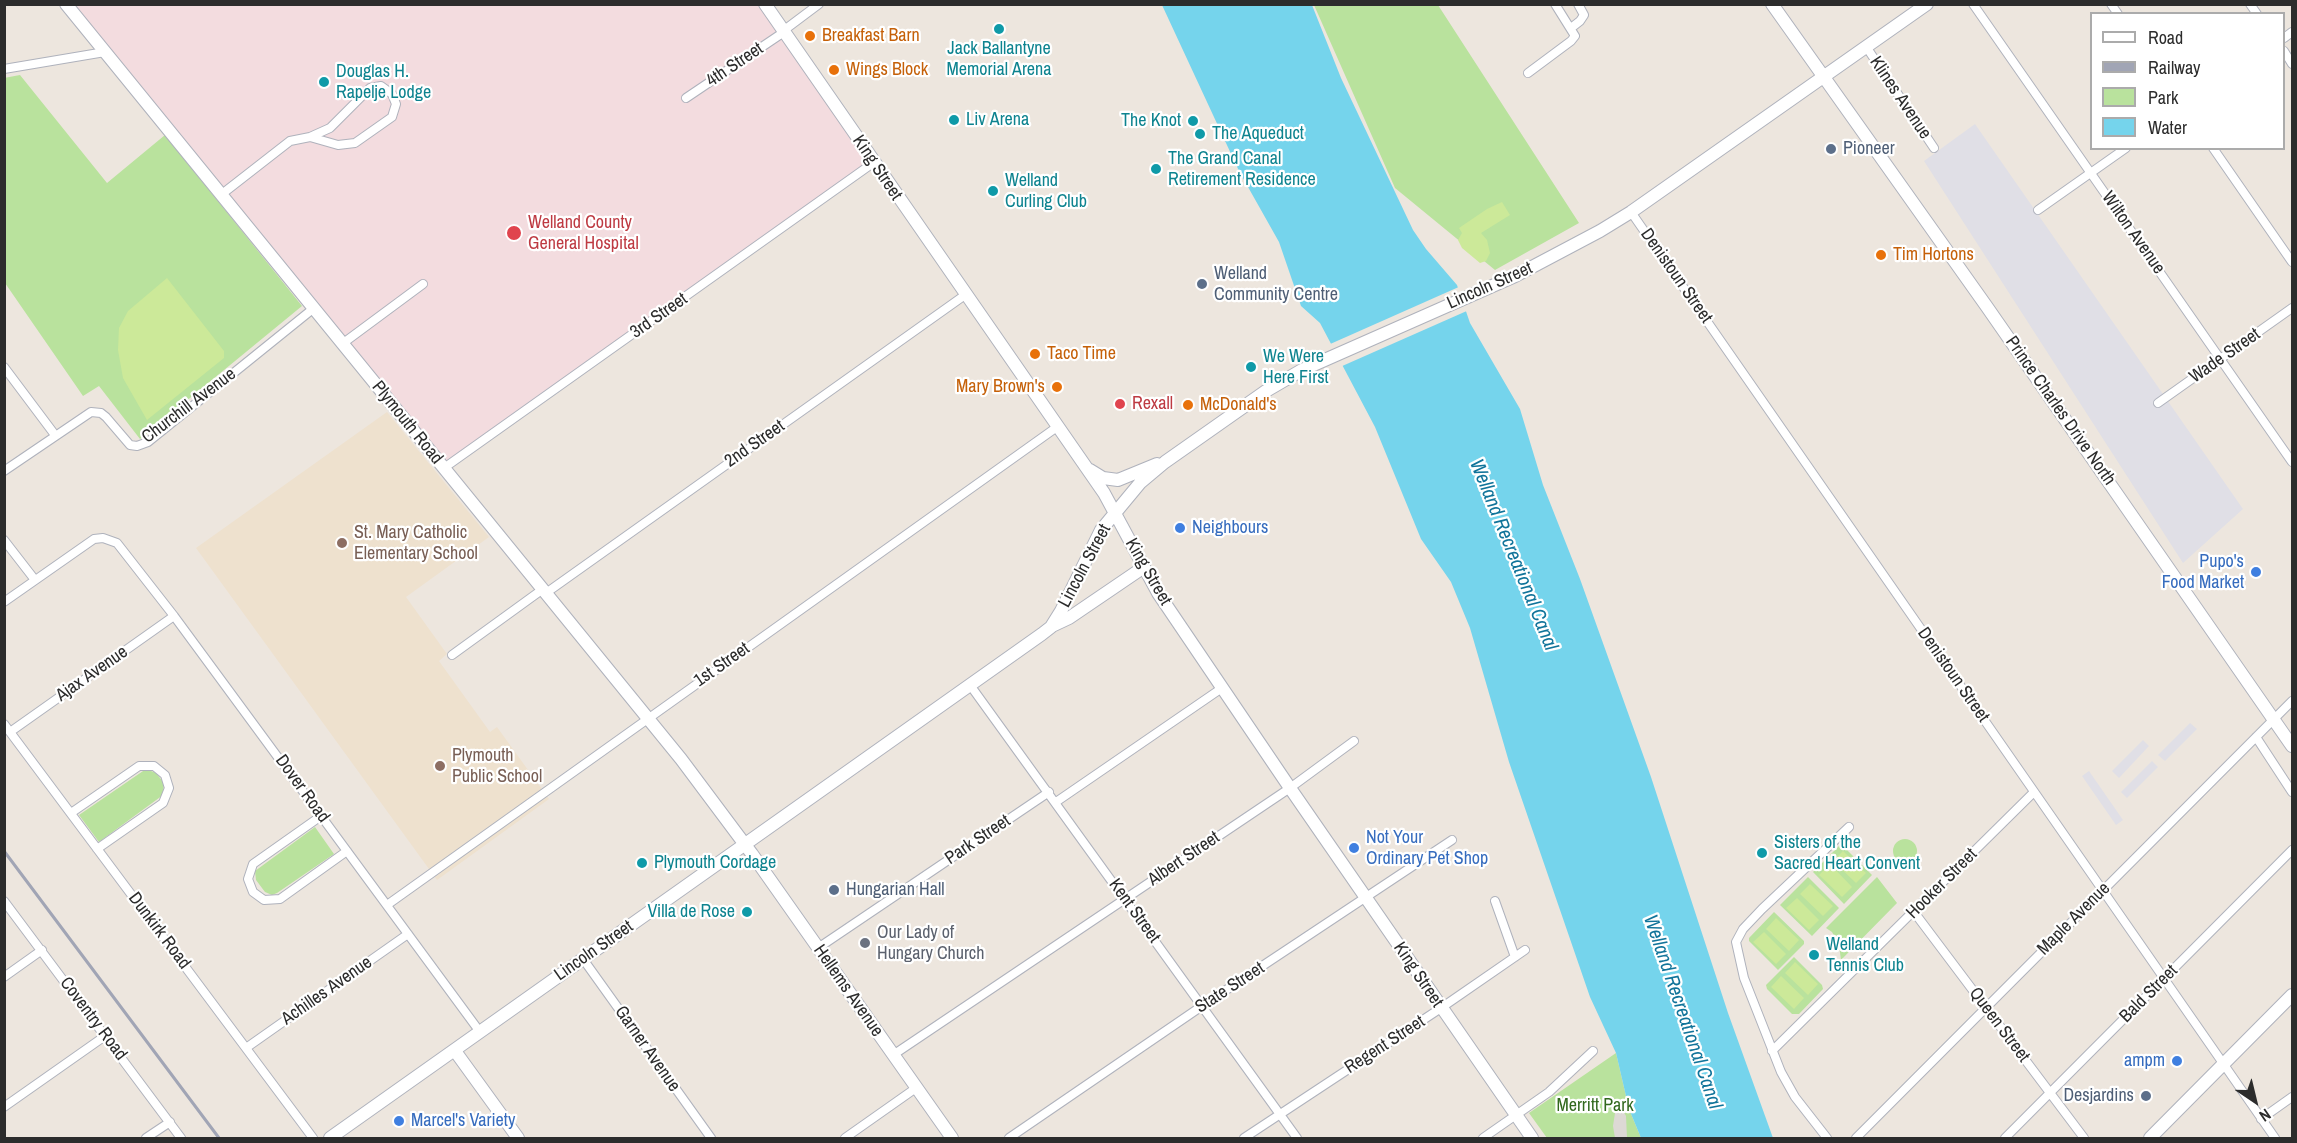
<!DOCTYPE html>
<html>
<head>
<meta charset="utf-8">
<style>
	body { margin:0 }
	#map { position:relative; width:2297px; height:1143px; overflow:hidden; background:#ede6de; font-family:"Archivo Narrow",sans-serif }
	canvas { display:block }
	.frame { position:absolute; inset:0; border:6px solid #2c2c2c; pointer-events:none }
	.legend { position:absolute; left:2090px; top:12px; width:195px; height:138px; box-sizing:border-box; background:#fff; border:2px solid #ababab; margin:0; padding:8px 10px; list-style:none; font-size:18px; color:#2c2c2c }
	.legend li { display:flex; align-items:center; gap:12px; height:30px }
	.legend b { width:30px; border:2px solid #ababab }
	.north { position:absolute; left:2225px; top:1071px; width:60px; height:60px; -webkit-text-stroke:4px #fff; paint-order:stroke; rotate:145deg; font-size:16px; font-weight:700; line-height:24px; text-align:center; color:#2c2c2c }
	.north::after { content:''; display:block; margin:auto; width:21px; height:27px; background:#2c2c2c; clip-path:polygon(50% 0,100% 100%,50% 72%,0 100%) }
</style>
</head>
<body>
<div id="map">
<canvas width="2297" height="1143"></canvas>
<div class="frame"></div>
<ul class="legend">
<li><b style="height:8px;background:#fff"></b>Road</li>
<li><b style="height:8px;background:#a1a5b5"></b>Railway</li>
<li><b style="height:16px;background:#b9e29d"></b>Park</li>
<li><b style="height:16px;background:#75d4ec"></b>Water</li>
</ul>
<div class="north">N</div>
</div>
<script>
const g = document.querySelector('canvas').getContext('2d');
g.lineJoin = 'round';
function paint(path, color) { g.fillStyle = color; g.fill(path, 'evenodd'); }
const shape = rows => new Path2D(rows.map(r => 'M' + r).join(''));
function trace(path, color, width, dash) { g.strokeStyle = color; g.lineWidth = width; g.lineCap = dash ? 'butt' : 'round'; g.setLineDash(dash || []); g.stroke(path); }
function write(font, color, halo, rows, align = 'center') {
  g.font = font + ' "Archivo Narrow",sans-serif'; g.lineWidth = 4.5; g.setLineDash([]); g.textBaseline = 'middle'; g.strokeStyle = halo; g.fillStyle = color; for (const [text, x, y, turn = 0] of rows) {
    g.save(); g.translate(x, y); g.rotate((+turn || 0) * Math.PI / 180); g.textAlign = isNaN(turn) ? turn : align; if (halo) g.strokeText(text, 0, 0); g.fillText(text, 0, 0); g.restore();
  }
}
const industrial = shape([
	[1975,124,2243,509,2183,563,1924,161],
	[2190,723,2197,729,2165,761,2158,755],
	[2143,740,2149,746,2119,778,2112,771],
	[2152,761,2158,767,2127,798,2121,792],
	[2089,771,2123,820,2116,825,2082,776]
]);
const education = shape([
	[387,412,489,537,406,597,447,654,439,661,490,732,497,727,549,799,437,880,196,548]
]);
const medical = shape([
	[66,5,765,5,873,163,444,468]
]);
const green = shape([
	[1314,5,1438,5,1579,223,1495,270,1395,188],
	[20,75,107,183,165,135,302,306,140,439,99,386,83,396,5,283,4,78],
	[146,769,156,773,164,783,163,795,99,842,79,815],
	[315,827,334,854,277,893,272,895,265,892,256,880,255,871],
	'1893 851a12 12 0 1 1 24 0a12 12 0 1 1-24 0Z',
	[1841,844,1872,875,1844,904,1813,872],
	[1808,877,1839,908,1812,936,1780,905],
	[1877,877,1897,903,1841,960,1839,945,1832,932,1826,928],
	[1774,912,1804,941,1804,944,1778,970,1749,941,1749,938],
	[1794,957,1822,985,1823,989,1799,1014,1792,1014,1767,989,1766,985],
	[1616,1053,1629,1109,1641,1138,1547,1138,1529,1113]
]);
const pitch = shape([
	[1502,202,1510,215,1481,233,1487,240,1490,253,1486,261,1480,263,1462,248,1458,240,1462,233,1459,228,1487,209],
	[167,278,224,351,224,358,147,420,123,378,118,350,119,328,128,311],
	[1843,851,1866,873,1856,883,1833,861],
	[1830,864,1852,887,1842,897,1819,875],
	[1810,884,1833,906,1823,916,1800,894],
	[1797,898,1819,920,1809,930,1786,908],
	[1776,918,1799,940,1789,951,1766,929],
	[1764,932,1786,954,1776,964,1753,942],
	[1795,962,1818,984,1808,995,1785,973],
	[1781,976,1804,998,1794,1009,1771,987]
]);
const plaza = shape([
	[1617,1100,1626,1116,1627,1138,1615,1138,1613,1126]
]);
const water = shape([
	[1162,5,1312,5,1341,78,1413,230,1426,249,1457,285,1470,323,1520,409,1543,485,1580,579,1651,777,1728,1013,1773,1138,1641,1138,1629,1109,1616,1053,1590,997,1509,762,1470,628,1451,582,1421,539,1375,427,1320,323,1301,306,1279,242,1239,171]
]);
const pier = shape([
	[1461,286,1469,310,1340,367,1328,345]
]);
const street = shape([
	[1973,4,2292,462],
	[2111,4,2118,14],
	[2250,4,2257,14],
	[1571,28,1580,21,1584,15,1578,4],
	[783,31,819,4],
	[2284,38,2292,32],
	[1867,48,1934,148],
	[2284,51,2292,64],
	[4,69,105,52],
	[1528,73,1571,41,1575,36,1555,4],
	[686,98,784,32],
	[2213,148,2292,262],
	[222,194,290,141,310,137,338,145,355,143,392,117,396,104,392,94,381,86,370,88,330,128,310,137],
	[2038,210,2126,148],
	[1631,212,2275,1138],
	[342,344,423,284],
	[4,367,55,435],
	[2158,403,2292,308],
	[444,468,873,163],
	[4,471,91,412,101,413,106,417,130,445,137,446,148,442,314,308],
	[4,540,35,580],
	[546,593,965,295],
	[4,602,94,539,103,538,117,543,174,616,480,1032],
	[452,655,543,589],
	[970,685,1297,1138],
	[4,724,313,1138],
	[10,732,174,616],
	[2256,737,2292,792],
	[1056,802,1222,688],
	[71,813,139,766,154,766,165,775,169,788,163,803,97,849],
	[321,816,253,864,248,879,253,892,264,900,280,899,347,851],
	[4,901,181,1138],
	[1495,901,1515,957],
	[387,905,1057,427],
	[1914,912,2084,1138],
	[818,948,1049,792],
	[583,959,711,1138],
	[4,977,42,950],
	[246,1048,408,934],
	[1772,1051,2034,792],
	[893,1055,1290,788,1354,741],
	[4,1107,105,1036],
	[2261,1119,2292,1097],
	[146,1138,170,1122],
	[845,1138,916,1088],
	[1009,1138,1202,1006,1452,840],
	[1244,1138,1441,1008,1525,950],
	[1483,1138,1549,1092,1593,1051],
	[1827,1138,1795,1097,1781,1072,1744,978,1736,942,1743,929,1762,909,1849,827],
	[1856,1138,2292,701],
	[2005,1138,2292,850]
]);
const secondary = shape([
	[66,4,681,759,752,854,952,1138],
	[765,4,1104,493,1158,593,1290,788,1532,1138],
	[1772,4,1987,307,2292,746],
	[1090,470,1103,478,1118,480,1157,464],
	[1052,626,1069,618,1144,567],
	[455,1051,518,1138],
	[330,1138,1042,634,1051,627,1061,611,1101,530,1140,483,1165,462,1266,391,1302,370,1515,276,1600,231,1631,212,1927,4],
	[2150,1138,2292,995]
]);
const rail = shape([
	[4,851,219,1138]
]);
const markers = [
	[999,29,6,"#0f9aa8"],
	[810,36,6,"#e8710a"],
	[834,70,6,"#e8710a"],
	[324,82,6,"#0f9aa8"],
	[954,120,6,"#0f9aa8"],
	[1193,121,6,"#0f9aa8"],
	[1200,134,6,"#0f9aa8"],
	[1831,149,6,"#5c6f8a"],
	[1156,169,6,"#0f9aa8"],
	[993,191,6,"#0f9aa8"],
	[514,233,8,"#e0444e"],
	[1881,255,6,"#e8710a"],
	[1202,284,6,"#5c6f8a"],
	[1035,354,6,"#e8710a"],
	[1251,367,6,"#0f9aa8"],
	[1057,387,6,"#e8710a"],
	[1120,404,6,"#e0444e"],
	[1188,405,6,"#e8710a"],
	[1180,528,6,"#3f7fe0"],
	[342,543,6,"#8d6e63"],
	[2256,572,6,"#3f7fe0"],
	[440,766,6,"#8d6e63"],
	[1354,848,6,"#3f7fe0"],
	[1762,853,6,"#0f9aa8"],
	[642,863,6,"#0f9aa8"],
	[834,890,6,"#5c6f8a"],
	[747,912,6,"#0f9aa8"],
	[865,943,6,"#6b7280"],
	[1814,955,6,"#0f9aa8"],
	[2177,1061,6,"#3f7fe0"],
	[2146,1096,6,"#5c6f8a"],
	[399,1121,6,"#3f7fe0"]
];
const foodNames = [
	["Breakfast Barn",822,36],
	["Wings Block",846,70],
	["Tim Hortons",1893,255],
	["Taco Time",1047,354],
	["Mary Brown's",1045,387,"right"],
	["McDonald's",1200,405]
];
const cultureNames = [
	["Jack Ballantyne",999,49,"center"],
	["Memorial Arena",999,70,"center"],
	["Douglas H.",336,72],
	["Rapelje Lodge",336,93],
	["Liv Arena",966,120],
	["The Knot",1181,121,"right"],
	["The Aqueduct",1212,134],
	["The Grand Canal",1168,159],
	["Retirement Residence",1168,180],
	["Welland",1005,181],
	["Curling Club",1005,202],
	["We Were",1263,357],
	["Here First",1263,378],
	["Sisters of the",1774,843],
	["Sacred Heart Convent",1774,864],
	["Plymouth Cordage",654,863],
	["Villa de Rose",735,912,"right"],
	["Welland",1826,945],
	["Tennis Club",1826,966]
];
const streetNames = [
	["4th Street",735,65,-34],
	["Klines Avenue",1900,98,56],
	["King Street",877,168,56],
	["Wilton Avenue",2133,233,55],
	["Denistoun Street",1676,276,55],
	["Lincoln Street",1490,286,-24],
	["3rd Street",659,316,-35],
	["Wade Street",2225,356,-35],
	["Churchill Avenue",189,406,-37],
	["Prince Charles Drive North",2060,411,55],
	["Plymouth Road",407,423,51],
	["2nd Street",755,444,-35],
	["Lincoln Street",1085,566,-62],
	["King Street",1148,572,60],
	["1st Street",722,665,-35],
	["Ajax Avenue",92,674,-35],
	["Denistoun Street",1953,675,55],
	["Dover Road",302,789,54],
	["Park Street",978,840,-34],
	["Albert Street",1184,859,-34],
	["Hooker Street",1942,884,-45],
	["Kent Street",1134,911,54],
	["Maple Avenue",2074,919,-45],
	["Dunkirk Road",159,931,53],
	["Lincoln Street",594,951,-35],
	["King Street",1418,975,56],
	["State Street",1230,988,-33],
	["Achilles Avenue",327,991,-35],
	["Hellems Avenue",848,991,55],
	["Bald Street",2149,994,-45],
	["Coventry Road",93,1019,53],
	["Queen Street",1999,1025,53],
	["Regent Street",1385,1045,-33],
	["Garner Avenue",647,1049,55]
];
const serviceNames = [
	["Pioneer",1843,149],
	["Welland",1214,274],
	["Community Centre",1214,295],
	["Hungarian Hall",846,890],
	["Desjardins",2134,1096,"right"]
];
const healthNames = [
	["Welland County",528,223],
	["General Hospital",528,244],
	["Rexall",1132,404]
];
const shopNames = [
	["Neighbours",1192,528],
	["Pupo's",2244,562,"right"],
	["Food Market",2244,583,"right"],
	["Not Your",1366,838],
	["Ordinary Pet Shop",1366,859],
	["ampm",2165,1061,"right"],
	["Marcel's Variety",411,1121]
];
const educationNames = [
	["St. Mary Catholic",354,533],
	["Elementary School",354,554],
	["Plymouth",452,756],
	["Public School",452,777]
];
const worshipNames = [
	["Our Lady of",877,933],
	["Hungary Church",877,954]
];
const parkNames = [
	["Merritt Park",1595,1106]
];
const waterNames = [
	["Welland Recreational Canal",1513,555,68],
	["Welland Recreational Canal",1682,1012,71]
];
paint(industrial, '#e0dfe6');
paint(education, '#eee1ce');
paint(medical, '#f3dcdf');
paint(green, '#b9e29d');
paint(pitch, '#cce999');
paint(plaza, '#ddd9d5');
paint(water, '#75d4ec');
paint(pier, '#ede6de');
trace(street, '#afb2bc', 10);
trace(secondary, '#afb2bc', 14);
trace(street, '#fff', 8);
trace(secondary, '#fff', 12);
trace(rail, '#a1a5b5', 3);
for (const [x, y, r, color] of markers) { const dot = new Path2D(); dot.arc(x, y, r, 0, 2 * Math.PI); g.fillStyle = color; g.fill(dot); trace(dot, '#fff', 2); }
write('18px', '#c56008', '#fff', foodNames, 'left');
write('18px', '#0d838f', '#fff', cultureNames, 'left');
write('18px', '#2c2c2c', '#fff', streetNames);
write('18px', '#4e5e75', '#fff', serviceNames, 'left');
write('18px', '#be3a42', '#fff', healthNames, 'left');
write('18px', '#366cbe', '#fff', shopNames, 'left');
write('18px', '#785e54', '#fff', educationNames, 'left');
write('18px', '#5b616d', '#fff', worshipNames, 'left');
write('18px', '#31681d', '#fff', parkNames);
write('italic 20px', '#11749a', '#fff', waterNames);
</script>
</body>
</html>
